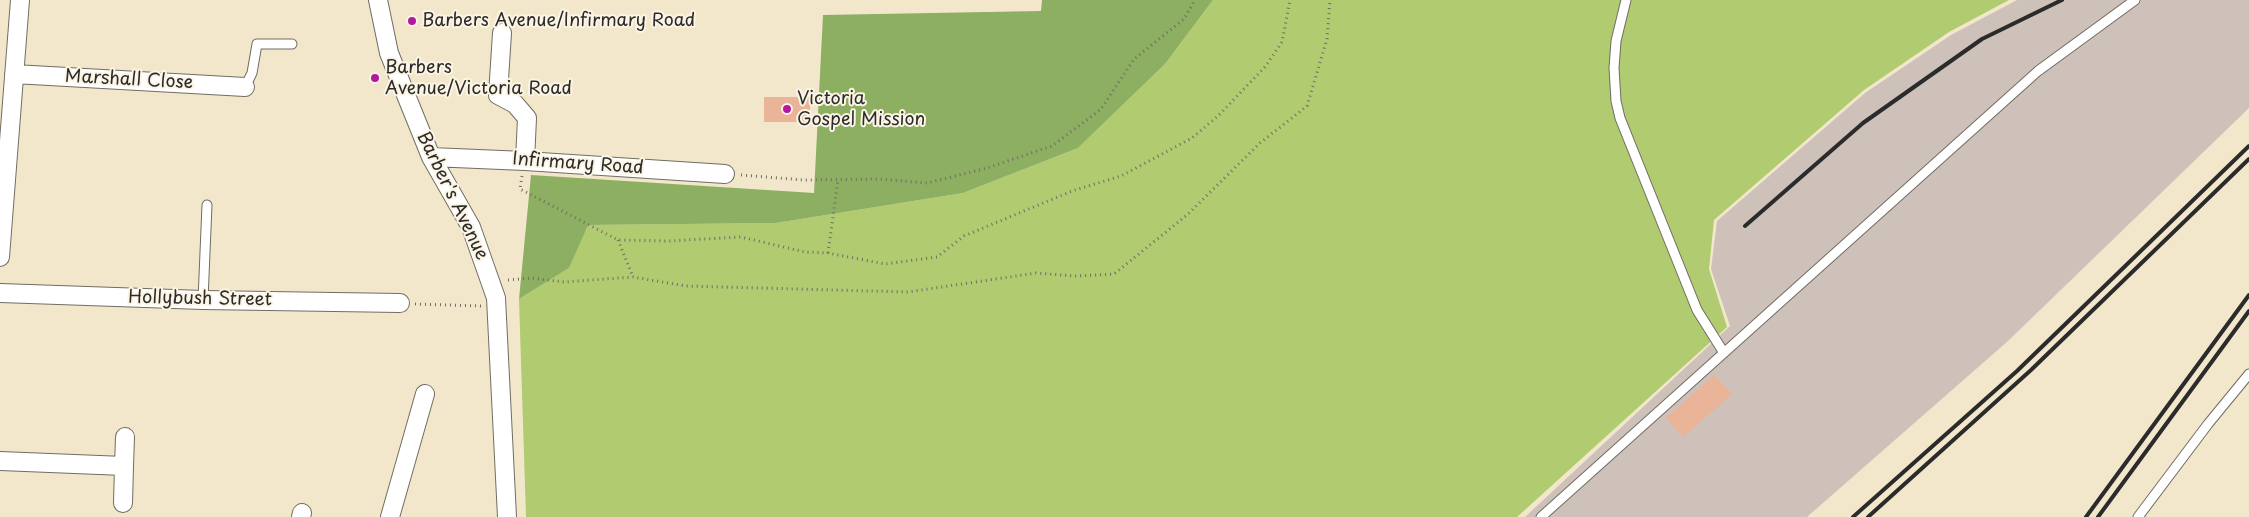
<!DOCTYPE html>
<html>
<head>
<meta charset="utf-8">
<style>
	body { margin:0 }
	canvas { display:block; background:#f2e7cb }
</style>
</head>
<body>
<canvas width="2249" height="517"></canvas>
<script>
const g = document.querySelector('canvas').getContext('2d');
g.lineJoin = 'round';
function paint(path, color) { g.fillStyle = color; g.fill(path, 'evenodd'); }
const shape = rows => new Path2D(rows.map(r => 'M' + r).join(''));
function trace(path, color, width, dash) { g.strokeStyle = color; g.lineWidth = width; g.lineCap = dash ? 'butt' : 'round'; g.setLineDash(dash || []); g.stroke(path); }
function write(font, color, halo, rows, align = 'center') {
  g.font = font + ' "Playpen Sans",sans-serif'; g.lineWidth = 4; g.setLineDash([]); g.textBaseline = 'middle'; g.strokeStyle = halo; g.fillStyle = color; for (const [text, x, y, turn = 0] of rows) {
    g.save(); g.translate(x, y); g.rotate((+turn || 0) * Math.PI / 180); g.textAlign = isNaN(turn) ? turn : align; if (halo) g.strokeText(text, 0, 0); g.fillText(text, 0, 0); g.restore();
  }
}
const industrial = shape([
	[2017,0,2249,0,2249,108,2008,341,1807,517,1525,517,1730,326,1711,269,1717,221,1865,93,1951,35]
]);
const green = shape([
	[1213,0,2009,0,1949,32,1864,90,1714,220,1709,269,1727,327,1517,517,526,517,519,299,569,268,587,225,776,223,963,193,1078,148,1165,64]
]);
const forest = shape([
	[1042,0,1213,0,1165,64,1078,148,963,193,776,223,588,225,569,268,519,299,531,175,814,193,823,15,1041,11]
]);
const building = shape([
	[764,97,810,97,810,122,764,122],
	[1714,375,1732,394,1683,437,1666,418]
]);
const path = shape([
	[741,175,803,180,879,179,927,183,987,168,1052,146,1101,109,1134,59,1184,19,1195,0],
	[522,176,520,189,618,240,669,241,741,237,805,252,828,253,885,264,937,257,964,236,1072,191,1121,176,1192,138,1218,116,1265,67,1282,42,1290,0],
	[618,240,633,277],
	[828,253,838,180],
	[508,280,531,278,564,282,633,277,686,286,908,292,1036,273,1074,276,1114,274,1187,215,1260,143,1307,106,1327,39,1330,0],
	[415,304,481,306]
]);
const lane = shape([
	[1626,0,1616,41,1614,68,1616,101,1620,118,1697,310,1724,353],
	[245,87,252,73,257,44,292,44],
	[203,300,207,205],
	[1541,517,2038,71,2135,0],
	[2138,517,2208,424,2249,374]
]);
const street = shape([
	[378,0,389,53,431,157,471,227,496,298,507,517],
	[502,33,498,95,515,104,527,118,525,161],
	[14,74,245,87],
	[431,157,525,161,725,174],
	[0,257,20,0],
	[0,293,203,300,400,303],
	[0,461,124,466,125,437],
	[123,503,124,466],
	[301,517,302,513],
	[390,517,425,394]
]);
const rail = shape([
	[1745,226,1863,123,1982,39,2062,0],
	[1853,517,2017,371,2249,146],
	[1868,517,2031,370,2249,159],
	[2086,517,2249,295],
	[2098,517,2249,311]
]);
const markers = [
	[412,21,5,"#b5179e"],
	[375,78,5,"#b5179e"],
	[787,109,5,"#b5179e"]
];
const poiNames = [
	["Barbers Avenue/Infirmary Road",422,21],
	["Barbers",385,68],
	["Avenue/Victoria Road",385,89],
	["Victoria",797,99],
	["Gospel Mission",797,120]
];
const streetNames = [
	["Marshall Close",129,80,3],
	["Infirmary Road",578,164,4],
	["Barber's Avenue",452,196,64],
	["Hollybush Street",200,299,1]
];
paint(industrial, '#cec1ba');
paint(green, '#b1cb70');
paint(forest, '#8caf62');
paint(building, '#e9b498');
trace(lane, '#716d63', 11);
trace(street, '#716d63', 20);
trace(path, '#716d63', 3, [1, 4]);
trace(lane, '#fff', 9);
trace(street, '#fff', 18);
trace(rail, '#2b2b2b', 4);
for (const [x, y, r, color] of markers) { const dot = new Path2D(); dot.arc(x, y, r, 0, 2 * Math.PI); g.fillStyle = color; g.fill(dot); trace(dot, '#fcf5e5', 2); }
write('18px', '#2b2b2b', '#fcf5e5', poiNames, 'left');
write('18px', '#2b2b2b', '#fcf5e5', streetNames);
</script>
</body>
</html>
